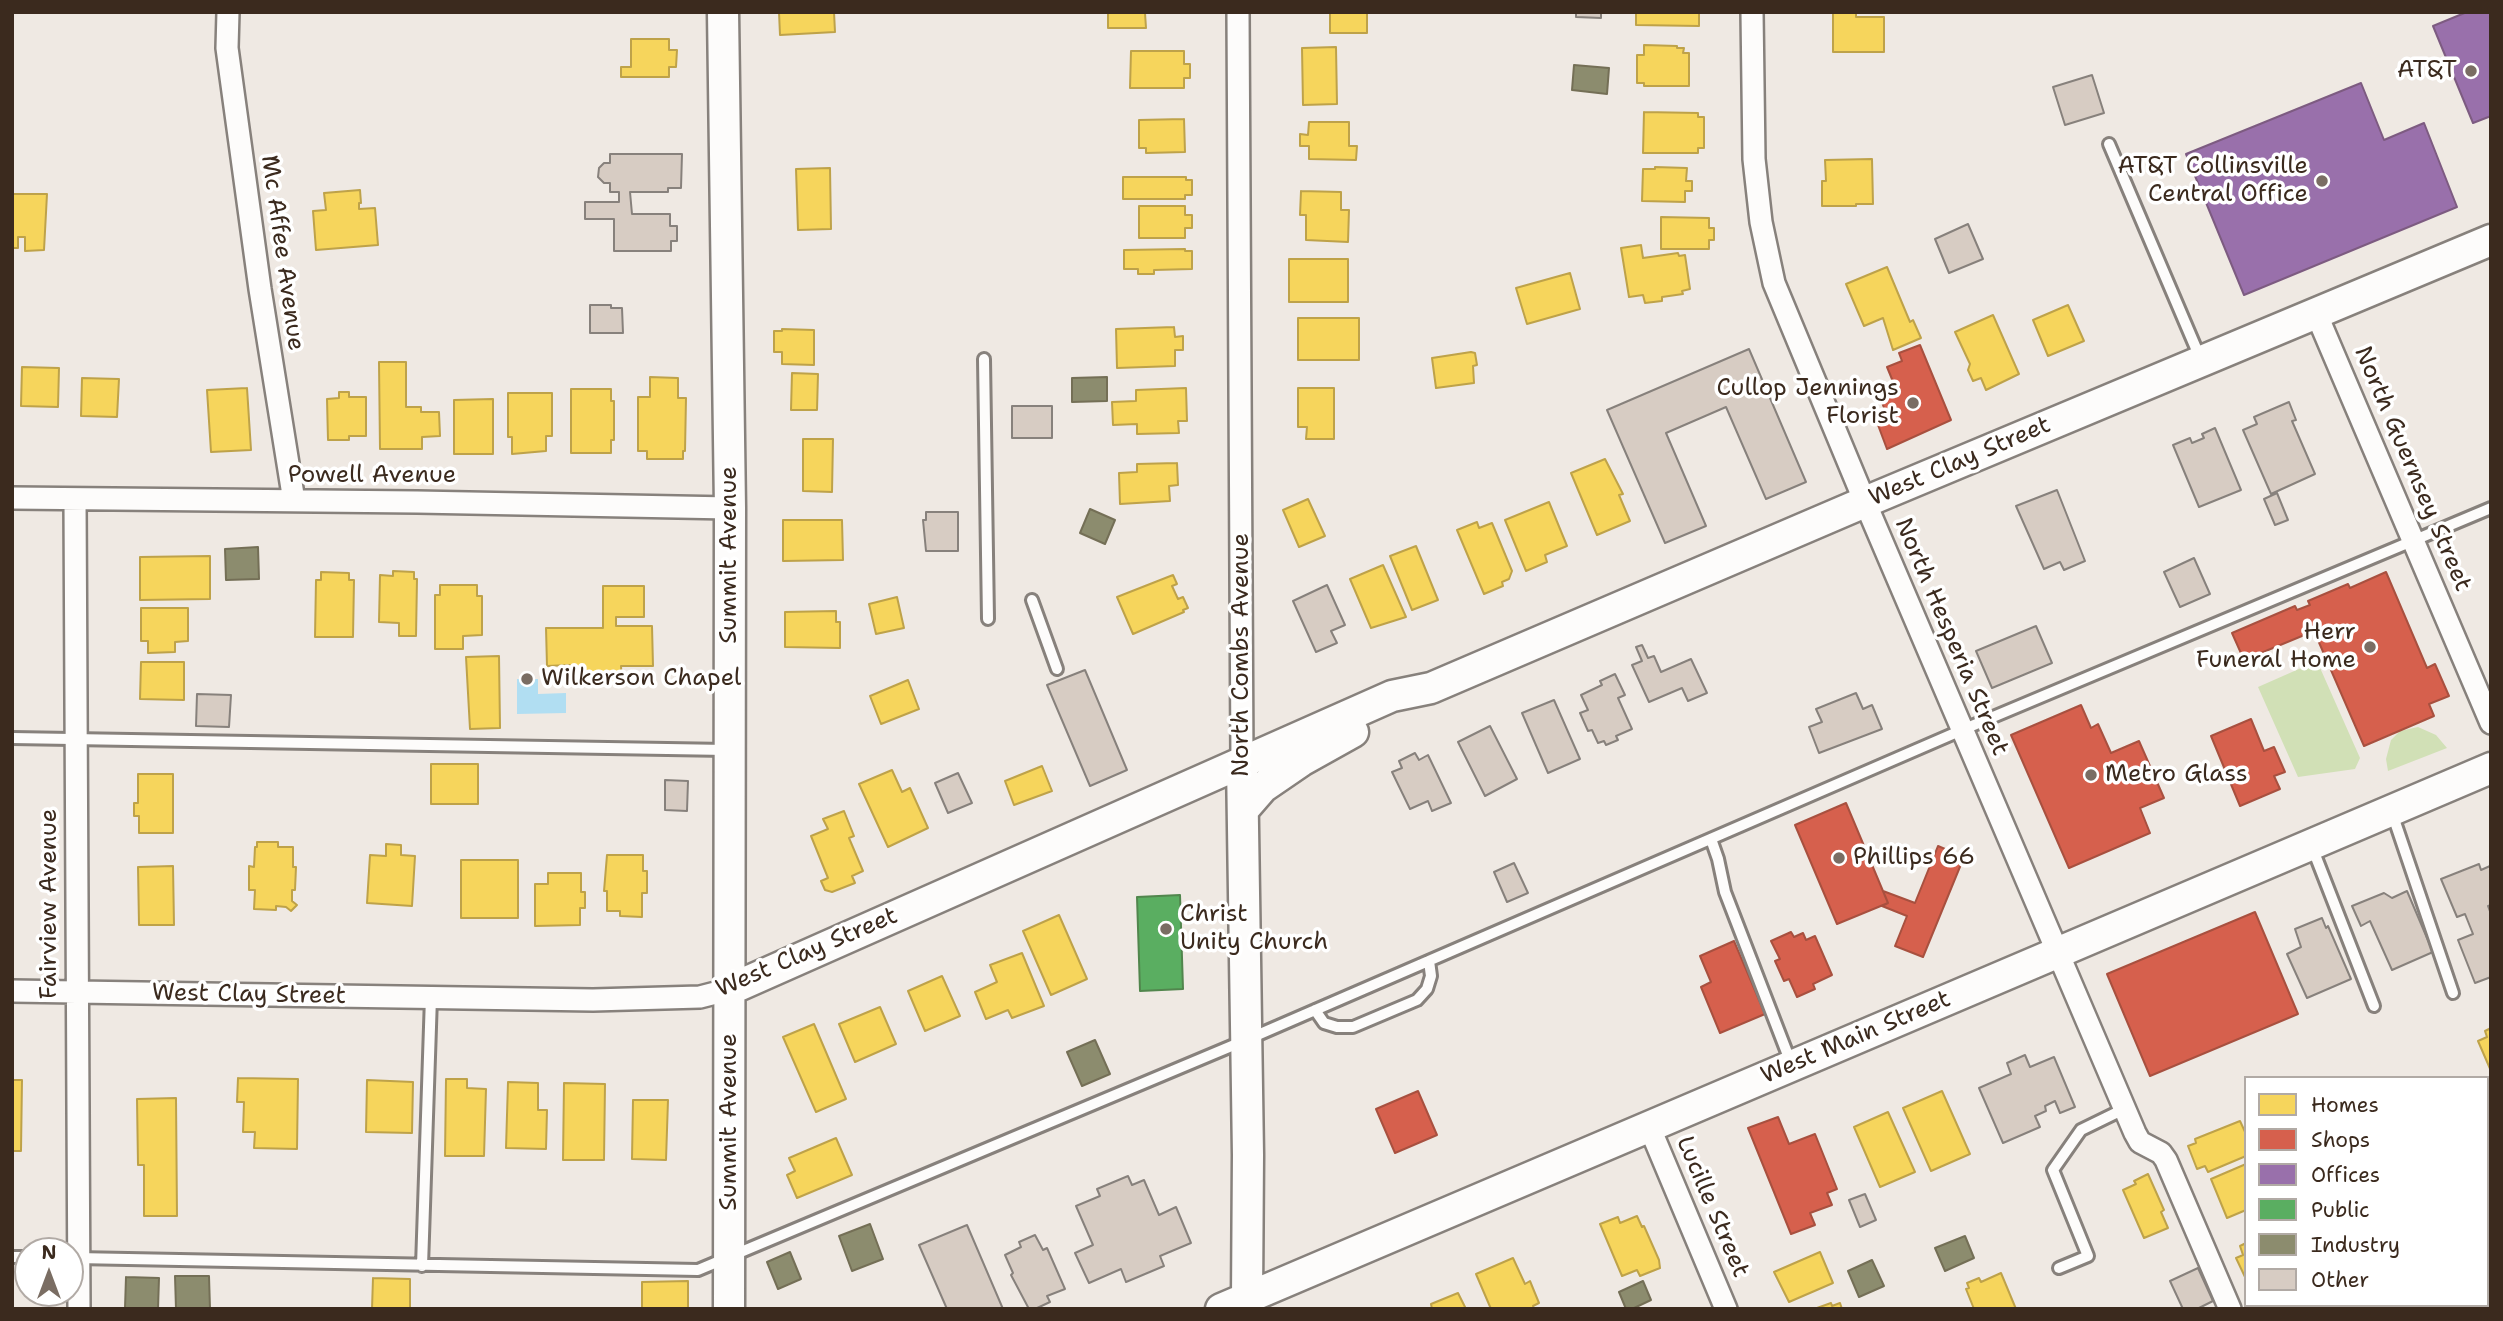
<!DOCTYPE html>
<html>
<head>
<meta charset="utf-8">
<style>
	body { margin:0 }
	#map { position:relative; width:2503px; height:1321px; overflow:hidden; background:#efe9e3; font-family:"Shantell Sans",sans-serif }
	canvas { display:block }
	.frame { position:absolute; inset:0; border:14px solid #3b2a1e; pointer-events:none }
	.legend { position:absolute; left:2244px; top:1076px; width:245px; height:231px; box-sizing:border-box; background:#fff; border:2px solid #b1aaa5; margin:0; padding:9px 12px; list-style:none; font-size:21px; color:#3b2a1e }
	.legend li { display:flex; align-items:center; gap:14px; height:35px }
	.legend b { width:35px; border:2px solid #b1aaa5 }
	.north { position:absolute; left:14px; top:1237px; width:70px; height:70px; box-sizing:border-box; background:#fff; border:2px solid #b1aaa5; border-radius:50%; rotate:0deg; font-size:19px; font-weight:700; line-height:28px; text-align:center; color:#3b2a1e }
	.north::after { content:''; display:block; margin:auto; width:24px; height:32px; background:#7a6d63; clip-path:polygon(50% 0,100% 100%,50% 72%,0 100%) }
</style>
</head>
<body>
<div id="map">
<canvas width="2503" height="1321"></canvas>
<div class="frame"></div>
<ul class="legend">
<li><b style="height:19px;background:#f6d55c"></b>Homes</li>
<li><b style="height:19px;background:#d6604d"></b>Shops</li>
<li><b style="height:19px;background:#9970ab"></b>Offices</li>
<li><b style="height:19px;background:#5aae61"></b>Public</li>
<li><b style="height:19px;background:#8c8c6e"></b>Industry</li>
<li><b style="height:19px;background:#d7ccc3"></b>Other</li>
</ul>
<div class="north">N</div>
</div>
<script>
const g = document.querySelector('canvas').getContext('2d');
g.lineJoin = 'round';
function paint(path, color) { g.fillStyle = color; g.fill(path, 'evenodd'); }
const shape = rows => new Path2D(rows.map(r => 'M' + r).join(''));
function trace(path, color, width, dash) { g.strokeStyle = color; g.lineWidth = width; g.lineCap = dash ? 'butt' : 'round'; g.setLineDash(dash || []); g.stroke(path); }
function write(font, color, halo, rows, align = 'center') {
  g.font = font + ' "Shantell Sans",sans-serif'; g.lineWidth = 7; g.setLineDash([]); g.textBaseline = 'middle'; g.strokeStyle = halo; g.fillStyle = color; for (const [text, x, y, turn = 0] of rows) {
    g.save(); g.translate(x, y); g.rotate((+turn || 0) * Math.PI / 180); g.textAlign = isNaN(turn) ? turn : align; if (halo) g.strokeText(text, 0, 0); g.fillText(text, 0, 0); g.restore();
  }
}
const green = shape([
	[2317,661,2360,758,2355,769,2298,777,2258,687],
	[2418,727,2436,735,2447,748,2388,771,2386,759,2391,740,2400,731]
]);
const water = shape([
	[517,679,538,679,538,694,566,693,566,713,517,714]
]);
const homes = shape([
	[779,12,834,12,835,32,780,35,779,12],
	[1108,12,1152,12,1152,13,1145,13,1146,28,1108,28,1108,12],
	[1330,12,1367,12,1367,33,1330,33,1330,12],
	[1636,12,1699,12,1699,26,1636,25,1636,12],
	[1833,12,1856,12,1856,17,1884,17,1884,52,1833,52,1833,12],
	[631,39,669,39,669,50,677,50,676,67,669,67,669,77,621,77,621,67,631,67,631,39],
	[1644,45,1677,46,1677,48,1684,48,1683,53,1689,53,1689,86,1644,86,1644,83,1637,83,1637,55,1644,55,1644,45],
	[1336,47,1337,104,1303,105,1302,48,1336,47],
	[1131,51,1184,51,1184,64,1190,64,1190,78,1184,78,1184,88,1130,88,1131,51],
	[1644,112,1698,113,1698,117,1704,117,1704,148,1698,148,1698,153,1643,153,1644,112],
	[1184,119,1185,152,1146,153,1146,148,1139,148,1139,120,1184,119],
	[1309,122,1349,122,1349,146,1357,146,1356,160,1309,159,1309,146,1300,146,1300,134,1308,135,1309,122],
	[1872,159,1873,204,1856,204,1856,206,1822,206,1822,181,1826,181,1825,160,1872,159],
	[1655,167,1687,168,1686,181,1692,181,1692,191,1685,191,1685,202,1642,201,1643,169,1655,169,1655,167],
	[830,168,831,229,798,230,796,169,830,168],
	[1123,177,1186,177,1186,180,1192,180,1192,195,1185,195,1185,199,1123,199,1123,177],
	[360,190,361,203,359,203,359,209,375,208,378,245,316,250,313,211,326,210,324,193,360,190],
	[1301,191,1341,192,1341,210,1349,210,1348,242,1306,240,1306,215,1300,215,1301,191],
	[12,194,47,194,44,250,25,251,25,237,18,237,18,248,12,248,12,194],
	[1139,206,1185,206,1185,215,1192,215,1192,228,1185,228,1185,238,1139,238,1139,206],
	[1661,217,1709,218,1709,228,1714,228,1714,240,1709,240,1709,249,1661,249,1661,217],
	[1641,245,1643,258,1678,253,1679,256,1685,255,1690,289,1682,291,1683,294,1662,297,1662,301,1645,303,1643,295,1629,297,1621,248,1641,245],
	[1185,249,1185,251,1192,251,1192,269,1154,270,1154,274,1138,274,1138,269,1124,269,1124,250,1185,249],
	[1289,259,1348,259,1348,302,1289,302,1289,259],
	[1887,267,1910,322,1913,320,1921,338,1893,350,1883,318,1864,326,1846,284,1887,267],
	[1570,273,1580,309,1527,324,1516,288,1570,273],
	[2068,305,2084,341,2048,356,2033,320,2068,305],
	[1993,315,2019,374,1986,390,1981,378,1973,381,1968,370,1970,364,1955,332,1993,315],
	[1298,318,1359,318,1359,360,1298,360,1298,318],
	[1174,327,1175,337,1183,336,1183,350,1175,350,1175,366,1117,368,1116,329,1174,327],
	[782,329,814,330,814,365,782,364,782,352,774,352,774,331,782,331,782,329],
	[1471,352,1475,353,1477,365,1473,366,1474,383,1436,388,1432,358,1471,352],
	[379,362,406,362,406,407,421,407,421,412,439,412,440,436,422,437,422,449,380,449,379,362],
	[22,367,59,368,58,407,21,406,22,367],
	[792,373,818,374,817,410,791,410,792,373],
	[650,377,678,378,678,398,686,398,685,451,683,451,683,459,647,459,647,451,638,451,638,397,650,397,650,377],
	[82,378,119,379,117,417,81,416,82,378],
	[247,388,251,450,211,452,207,390,247,388],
	[1186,388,1187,421,1178,421,1179,433,1137,434,1137,424,1113,425,1112,402,1136,401,1136,390,1186,388],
	[1298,388,1334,388,1334,439,1306,439,1307,427,1298,427,1298,388],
	[571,389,611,389,611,401,614,401,614,440,611,440,611,453,571,453,571,389],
	[339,392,349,392,349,397,366,397,366,436,349,436,349,440,328,440,327,399,339,398,339,392],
	[508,393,552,393,552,436,546,436,546,451,512,454,512,437,508,437,508,393],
	[493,399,493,454,454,454,454,400,493,399],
	[803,439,833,439,832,492,803,491,803,439],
	[1605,459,1623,494,1619,495,1630,521,1597,535,1571,473,1605,459],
	[1177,463,1178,485,1169,486,1170,501,1120,504,1119,473,1137,472,1137,464,1177,463],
	[1308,499,1325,536,1299,547,1283,510,1308,499],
	[1549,502,1567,546,1545,555,1547,562,1526,571,1505,520,1549,502],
	[783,520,842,520,843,560,783,561,783,520],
	[1477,522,1479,528,1492,523,1512,571,1509,579,1502,582,1503,586,1484,594,1457,530,1477,522],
	[1416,546,1438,600,1412,610,1390,556,1416,546],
	[210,556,210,599,140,600,140,557,210,556],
	[1383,565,1406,617,1371,628,1350,579,1383,565],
	[393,571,414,572,414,579,417,579,416,636,399,636,399,623,379,622,380,575,393,576,393,571],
	[321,572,349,573,349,580,354,580,353,637,315,637,316,580,321,580,321,572],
	[1173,575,1177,584,1172,586,1178,599,1183,597,1188,608,1183,610,1184,612,1133,634,1117,597,1173,575],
	[440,585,477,585,477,596,482,596,482,635,463,636,463,649,435,649,435,595,440,595,440,585],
	[603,586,644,586,644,617,616,617,616,626,652,626,653,666,621,666,622,684,570,685,570,665,547,666,546,628,603,628,603,586],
	[897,597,904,628,876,634,869,604,897,597],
	[141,608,188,608,188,641,175,642,175,652,148,653,148,641,141,641,141,608],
	[836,611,836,622,840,622,840,648,785,647,785,612,836,611],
	[499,656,500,728,470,729,466,657,499,656],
	[141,662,184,662,184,700,140,699,141,662],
	[908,680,919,709,881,724,870,696,908,680],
	[431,764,478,764,478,804,431,804,431,764],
	[1042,766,1052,791,1014,805,1005,781,1042,766],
	[892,770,902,792,910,788,928,828,888,847,859,784,892,770],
	[138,774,173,774,173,833,139,833,139,816,134,816,134,803,138,803,138,774],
	[844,811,854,836,849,838,863,871,852,876,855,883,832,892,825,890,821,881,828,878,811,836,828,829,823,819,844,811],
	[257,842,278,842,278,847,293,847,293,867,296,867,295,890,292,890,292,901,297,905,291,911,286,907,276,906,276,910,254,909,255,890,249,890,249,866,254,867,255,847,257,847,257,842],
	[386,844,401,845,401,855,415,856,412,906,367,903,370,855,386,856,386,844],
	[607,855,643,855,643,871,647,871,647,893,642,893,642,917,620,916,620,911,607,911,607,891,604,891,607,855],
	[461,860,518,860,518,918,461,918,461,860],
	[173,866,174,925,139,925,138,867,173,866],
	[548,873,581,873,581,892,585,892,585,908,580,908,580,925,535,926,535,884,548,884,548,873],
	[1059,915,1087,979,1051,995,1023,931,1059,915],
	[1022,953,1044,1006,1012,1018,1008,1010,986,1019,975,992,997,982,990,965,1022,953],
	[942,976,960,1016,925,1031,908,991,942,976],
	[880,1007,896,1044,855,1062,839,1024,880,1007],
	[814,1024,846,1099,816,1112,783,1037,814,1024],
	[2491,1028,2491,1071,2478,1041,2487,1037,2485,1031,2491,1028],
	[238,1078,298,1079,297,1149,254,1148,255,1132,243,1132,244,1102,237,1102,238,1078],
	[446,1079,467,1079,467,1088,486,1089,484,1156,445,1156,446,1079],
	[12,1080,22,1080,21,1151,12,1151,12,1080],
	[367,1080,413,1082,412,1133,366,1132,367,1080],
	[508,1082,538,1083,538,1110,547,1110,546,1149,506,1148,508,1082],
	[564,1083,605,1084,604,1160,563,1160,564,1083],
	[1942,1091,1970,1154,1931,1171,1903,1108,1942,1091],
	[176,1098,177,1216,144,1216,144,1165,138,1165,137,1099,176,1098],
	[633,1100,668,1100,666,1160,632,1159,633,1100],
	[1888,1112,1915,1172,1880,1187,1854,1127,1888,1112],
	[2240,1121,2246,1134,2246,1156,2208,1172,2205,1166,2197,1169,2188,1146,2196,1143,2195,1139,2240,1121],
	[836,1138,852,1175,797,1198,787,1175,795,1171,789,1158,836,1138],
	[2246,1164,2246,1210,2227,1218,2211,1179,2246,1164],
	[2148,1174,2164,1210,2161,1212,2168,1228,2144,1238,2123,1190,2136,1184,2134,1181,2148,1174],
	[1637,1216,1642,1227,1644,1226,1659,1260,1660,1268,1640,1276,1637,1270,1622,1276,1600,1224,1618,1217,1620,1223,1637,1216],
	[2246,1243,2246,1276,2245,1277,2236,1258,2243,1255,2240,1246,2246,1243],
	[1820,1252,1833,1283,1789,1302,1774,1272,1820,1252],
	[1513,1258,1525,1284,1530,1281,1539,1303,1533,1306,1534,1309,1491,1309,1476,1274,1513,1258],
	[2001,1273,2016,1309,1974,1309,1966,1289,1969,1288,1967,1283,1979,1278,1981,1282,2001,1273],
	[373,1278,410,1279,410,1309,372,1309,373,1278],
	[688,1281,688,1309,642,1309,642,1282,688,1281],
	[1458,1293,1466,1309,1432,1309,1431,1304,1458,1293],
	[1831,1303,1832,1306,1840,1303,1842,1309,1817,1308,1831,1303],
	[2275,1305,2313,1305,2315,1309,2277,1309,2275,1305]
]);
const shops = shape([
	[1920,345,1951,420,1887,449,1875,417,1886,413,1878,392,1894,384,1887,367,1902,361,1899,353,1920,345],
	[2386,572,2427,668,2435,664,2449,696,2429,704,2434,716,2364,746,2314,631,2244,660,2232,633,2295,606,2297,610,2310,605,2308,601,2348,584,2350,588,2386,572],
	[2081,705,2091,728,2098,724,2111,753,2139,741,2164,798,2140,808,2150,833,2069,868,2011,735,2081,705],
	[2251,719,2264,751,2274,747,2285,772,2274,776,2280,789,2240,806,2211,736,2251,719],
	[1846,803,1888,903,1837,924,1795,825,1846,803],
	[1938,846,1964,857,1923,957,1895,946,1907,916,1882,906,1888,903,1883,891,1915,903,1938,846],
	[2255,912,2298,1014,2150,1076,2107,974,2255,912],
	[1791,932,1794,937,1803,933,1806,940,1815,936,1832,975,1813,984,1815,989,1797,997,1789,979,1784,981,1775,961,1780,959,1771,941,1791,932],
	[1734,941,1765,1014,1720,1033,1701,987,1711,982,1700,956,1734,941],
	[1418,1091,1437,1135,1395,1153,1376,1109,1418,1091],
	[1778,1117,1789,1144,1815,1134,1837,1189,1827,1193,1832,1205,1810,1213,1815,1225,1791,1234,1748,1128,1778,1117]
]);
const offices = shape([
	[2467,12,2491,12,2491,116,2473,123,2433,26,2467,12],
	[2361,83,2384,140,2424,123,2457,207,2244,295,2186,154,2361,83]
]);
const public = shape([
	[1180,895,1183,989,1140,991,1137,897,1180,895]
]);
const industry = shape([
	[1574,65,1609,68,1607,94,1572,90,1574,65],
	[1107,377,1107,401,1072,402,1072,378,1107,377],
	[1090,509,1115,520,1105,544,1080,533,1090,509],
	[258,547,259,579,226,580,225,549,258,547],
	[1095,1040,1110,1074,1082,1086,1067,1052,1095,1040],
	[870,1224,883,1259,852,1271,839,1236,870,1224],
	[1965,1236,1974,1258,1945,1271,1935,1248,1965,1236],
	[790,1252,801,1279,778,1289,767,1262,790,1252],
	[1872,1260,1884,1286,1859,1297,1848,1271,1872,1260],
	[175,1276,209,1276,210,1309,176,1309,175,1276],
	[126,1277,159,1278,158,1309,125,1308,126,1277],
	[1643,1281,1651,1300,1632,1309,1626,1309,1619,1292,1643,1281]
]);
const building = shape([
	[1576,12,1601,12,1601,18,1576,17,1576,12],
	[2092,75,2104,113,2065,125,2053,87,2092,75],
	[610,154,682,154,681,188,668,188,668,192,630,192,632,214,670,214,670,226,677,226,677,241,671,241,671,251,614,251,614,219,585,219,585,202,619,202,619,192,610,192,610,183,604,183,598,177,599,168,604,163,610,163,610,154],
	[1968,224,1983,259,1949,273,1935,239,1968,224],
	[590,305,611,305,611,308,622,308,623,333,590,333,590,305],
	[1749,349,1806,482,1766,499,1726,407,1666,433,1706,526,1665,543,1607,410,1749,349],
	[2289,402,2296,420,2292,421,2315,474,2271,494,2243,430,2257,424,2254,417,2289,402],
	[1012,406,1052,406,1052,438,1012,438,1012,406],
	[2215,428,2241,490,2199,507,2173,445,2190,438,2192,443,2204,438,2202,434,2215,428],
	[2057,490,2085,561,2064,570,2060,562,2044,569,2016,506,2057,490],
	[2277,493,2288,520,2275,525,2264,499,2277,493],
	[926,512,958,512,958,551,926,551,923,520,926,520,926,512],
	[2194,558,2210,594,2180,607,2164,572,2194,558],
	[1327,585,1345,625,1331,631,1337,643,1316,652,1293,601,1327,585],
	[2036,626,2052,663,1992,688,1976,651,2036,626],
	[1642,645,1648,658,1654,656,1661,672,1691,659,1707,693,1688,701,1682,688,1649,702,1632,665,1642,661,1636,647,1642,645],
	[1085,670,1127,770,1090,786,1047,685,1085,670],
	[1615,674,1625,695,1618,698,1632,729,1616,736,1618,740,1606,745,1604,741,1598,743,1592,730,1588,731,1580,713,1588,710,1581,695,1602,685,1600,681,1615,674],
	[1856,693,1863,709,1872,705,1882,729,1819,753,1809,727,1822,722,1816,709,1856,693],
	[197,694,231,695,229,727,196,726,197,694],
	[1554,700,1580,759,1548,773,1522,713,1554,700],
	[1490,726,1517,779,1485,796,1458,742,1490,726],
	[1415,753,1419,760,1428,755,1451,803,1432,811,1428,801,1410,809,1392,772,1402,768,1399,761,1415,753],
	[958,773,972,803,948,813,935,783,958,773],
	[665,780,688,781,687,811,665,810,665,780],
	[1514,863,1528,893,1507,902,1494,872,1514,863],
	[2479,864,2481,870,2490,866,2491,868,2491,905,2488,906,2491,914,2491,977,2475,983,2458,940,2473,934,2465,914,2457,917,2441,879,2479,864],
	[2407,891,2433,952,2392,970,2370,921,2361,926,2352,906,2384,893,2392,898,2407,891],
	[2322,918,2326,928,2328,926,2351,979,2307,998,2287,954,2301,947,2295,929,2322,918],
	[2025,1055,2030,1067,2054,1057,2075,1107,2060,1113,2055,1101,2045,1106,2046,1111,2035,1116,2040,1127,2003,1143,1979,1088,2011,1074,2007,1063,2025,1055],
	[1128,1176,1132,1185,1144,1180,1159,1215,1176,1207,1191,1243,1160,1256,1164,1266,1126,1282,1121,1269,1089,1283,1075,1253,1093,1245,1076,1206,1100,1196,1097,1189,1128,1176],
	[1865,1194,1876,1220,1860,1227,1849,1200,1865,1194],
	[967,1225,1003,1309,947,1309,919,1245,967,1225],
	[1035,1235,1043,1250,1047,1248,1065,1289,1047,1296,1050,1302,1035,1309,1029,1309,1011,1275,1013,1273,1005,1255,1021,1247,1019,1242,1035,1235],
	[2198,1268,2213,1301,2197,1309,2183,1309,2170,1281,2198,1268]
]);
const lane = shape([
	[2109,144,2201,360],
	[984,359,988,619],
	[1032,600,1057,669],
	[12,738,727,750],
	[2392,813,2453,993],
	[1711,839,1718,859,1725,892,1791,1063],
	[2312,847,2374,1006],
	[1315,1010,1324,1023,1337,1027,1353,1027,1417,1000,1427,989,1431,976,1429,961],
	[12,1257,28,1257],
	[76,1258,698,1270,1246,1040,1962,730,2491,508],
	[422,1266,431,997],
	[2059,1268,2088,1256,2053,1170,2081,1130,2124,1109]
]);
const street = shape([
	[228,12,227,48,260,289,294,501],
	[1238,12,1242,762],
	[1752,12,1754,159,1761,222,1774,283,1865,502,2135,1133,2140,1142,2161,1153,2166,1160,2230,1309],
	[2316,313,2491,723],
	[12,498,417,502,730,508],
	[75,499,79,1309],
	[12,991,593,1000,700,997,731,989],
	[1649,1126,1726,1309]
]);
const secondary = shape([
	[723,12,730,508,729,1309],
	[1242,762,1248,1155,1247,1298],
	[1243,810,1263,787,1301,761,1353,732],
	[731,989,1392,696,1431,688,1865,502,2491,240],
	[1221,1309,2491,768]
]);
const markers = [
	[2471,71,7,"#7a6d63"],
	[2322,181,7,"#7a6d63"],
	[1913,403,7,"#7a6d63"],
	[2370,647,7,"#7a6d63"],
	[527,679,7,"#7a6d63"],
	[2091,775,7,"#7a6d63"],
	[1839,858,7,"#7a6d63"],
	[1166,929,7,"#7a6d63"]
];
const poiNames = [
	["AT&T",2457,71],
	["AT&T Collinsville",2308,167],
	["Central Office",2308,195],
	["Cullop Jennings",1899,389],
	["Florist",1899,417],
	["Herr",2356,633],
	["Funeral Home",2356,661],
	["Wilkerson Chapel",541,679,"left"],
	["Metro Glass",2105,775,"left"],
	["Phillips 66",1853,858,"left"],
	["Christ",1180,915,"left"],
	["Unity Church",1180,943,"left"]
];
const streetNames = [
	["Mc Affee Avenue",282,253,82],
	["West Clay Street",1960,462,-23],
	["North Guernsey Street",2412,469,67],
	["Powell Avenue",372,476],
	["Summit Avenue",730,555,-90],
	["North Hesperia Street",1951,637,67],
	["North Combs Avenue",1242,655,-90],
	["Fairview Avenue",50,904,-90],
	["West Clay Street",807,953,-23],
	["West Clay Street",249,995,1],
	["West Main Street",1856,1038,-23],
	["Summit Avenue",730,1122,-90],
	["Lucille Street",1712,1207,67]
];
paint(green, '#d1e0b6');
paint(water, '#b1def2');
paint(homes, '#f6d55c');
trace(homes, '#bea249', 2);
paint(shops, '#d6604d');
trace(shops, '#a8503f', 2);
paint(offices, '#9970ab');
trace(offices, '#7d5b81', 2);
paint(public, '#5aae61');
trace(public, '#51864d', 2);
paint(industry, '#8c8c6e');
trace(industry, '#746f56', 2);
paint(building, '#d7ccc3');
trace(building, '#87817c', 2);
trace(lane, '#87817c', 16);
trace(street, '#87817c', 26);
trace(secondary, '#87817c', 35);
trace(lane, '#fdfcfb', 10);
trace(street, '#fdfcfb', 21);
trace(secondary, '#fdfcfb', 30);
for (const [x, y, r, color] of markers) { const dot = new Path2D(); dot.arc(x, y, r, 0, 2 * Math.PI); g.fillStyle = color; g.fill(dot); trace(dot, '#fff', 2.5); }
write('24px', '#3b2a1e', '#fff', poiNames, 'right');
write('24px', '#3b2a1e', '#fff', streetNames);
</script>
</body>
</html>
